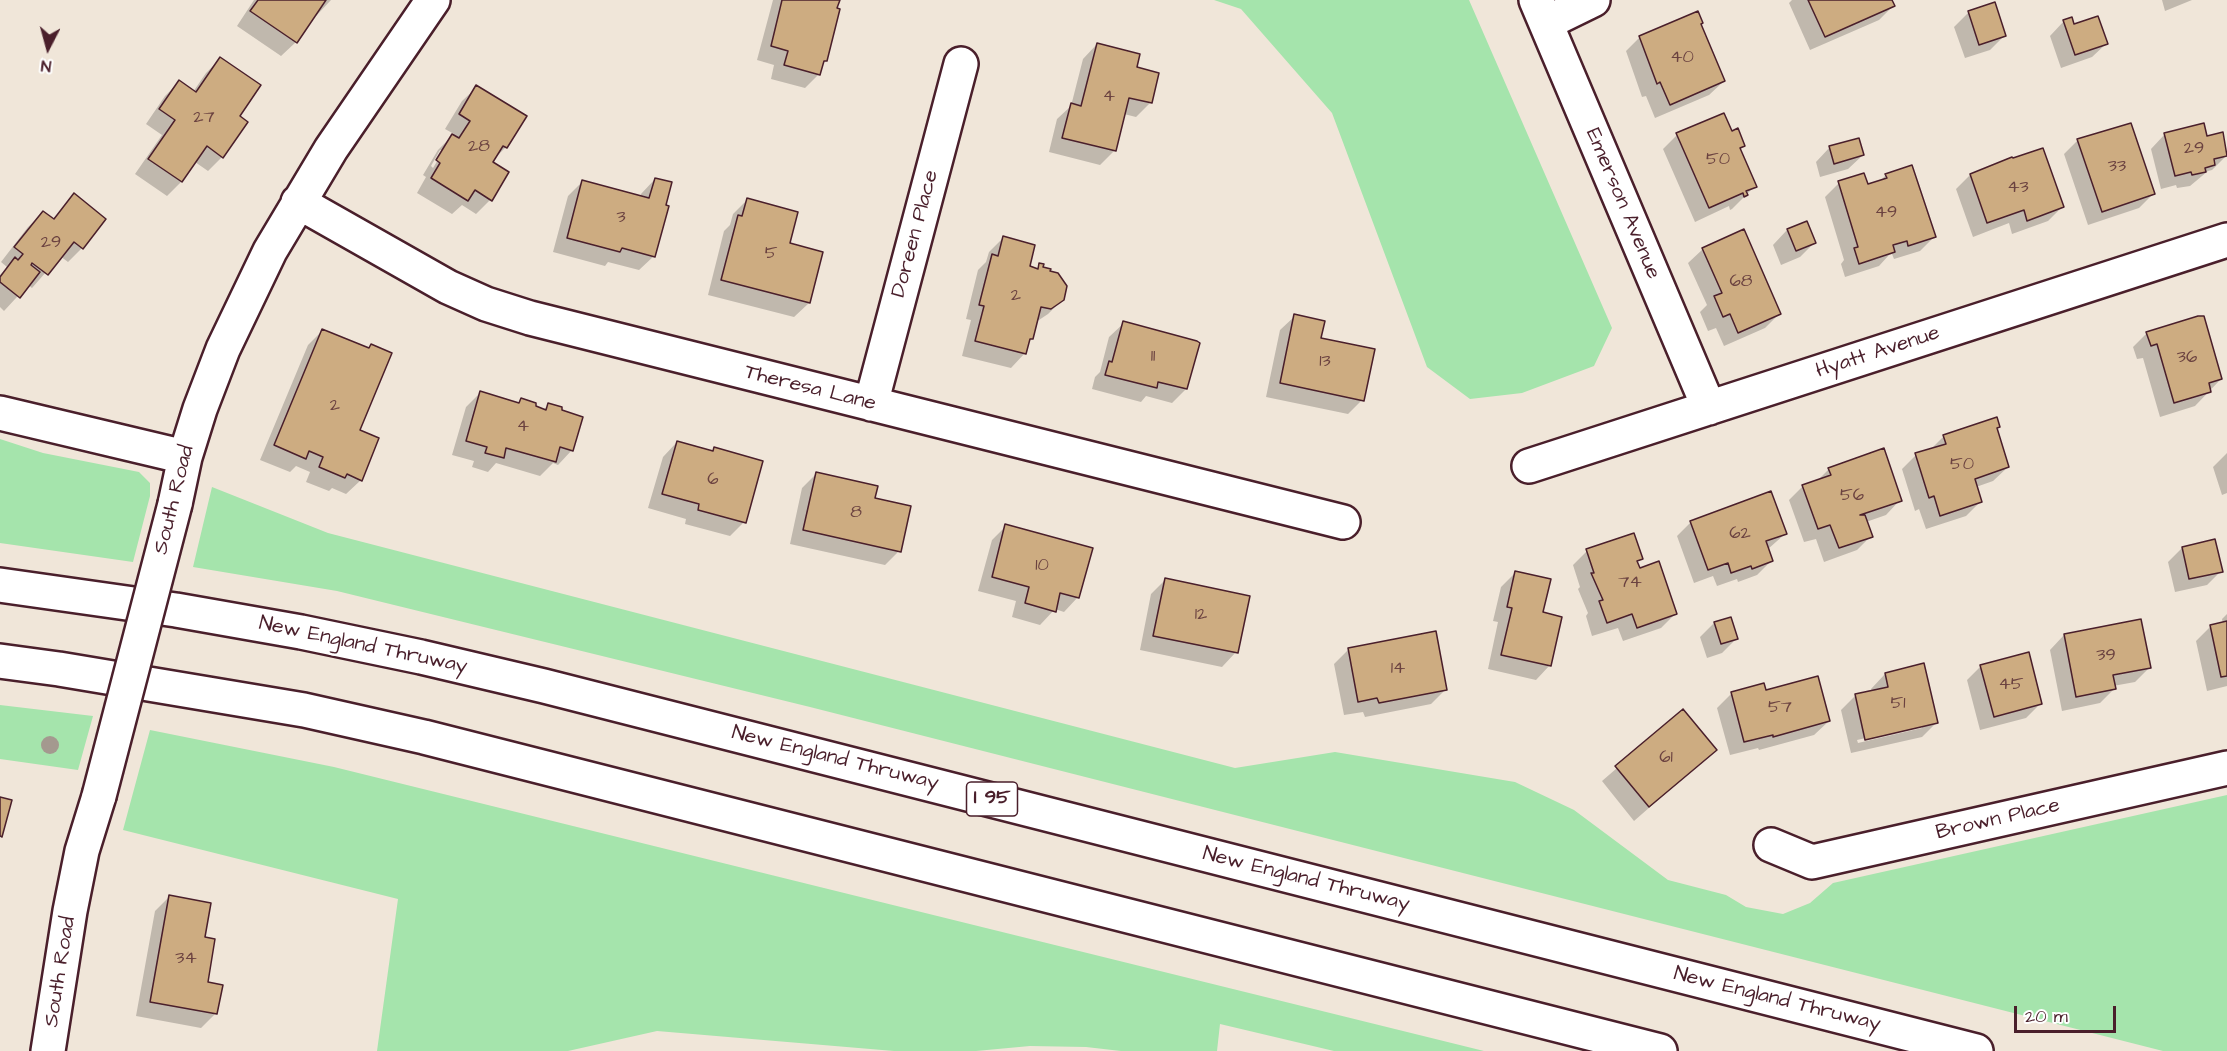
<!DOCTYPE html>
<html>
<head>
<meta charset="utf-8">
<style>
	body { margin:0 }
	#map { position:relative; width:2227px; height:1051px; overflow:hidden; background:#f0e6d9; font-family:"Architects Daughter",sans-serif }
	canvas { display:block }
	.north { position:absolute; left:18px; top:18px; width:60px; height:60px; -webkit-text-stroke:4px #fff; paint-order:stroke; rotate:186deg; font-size:16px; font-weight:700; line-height:24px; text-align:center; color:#4a1f2b }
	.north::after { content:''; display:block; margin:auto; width:21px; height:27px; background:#4a1f2b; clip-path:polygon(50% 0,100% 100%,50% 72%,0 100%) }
	.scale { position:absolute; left:2014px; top:1006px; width:102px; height:27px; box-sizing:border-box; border:3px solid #4a1f2b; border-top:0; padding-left:8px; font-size:18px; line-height:21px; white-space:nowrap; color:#4a1f2b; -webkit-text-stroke:4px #fff; paint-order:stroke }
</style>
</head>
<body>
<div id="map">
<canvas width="2227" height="1051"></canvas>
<div class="north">N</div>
<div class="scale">20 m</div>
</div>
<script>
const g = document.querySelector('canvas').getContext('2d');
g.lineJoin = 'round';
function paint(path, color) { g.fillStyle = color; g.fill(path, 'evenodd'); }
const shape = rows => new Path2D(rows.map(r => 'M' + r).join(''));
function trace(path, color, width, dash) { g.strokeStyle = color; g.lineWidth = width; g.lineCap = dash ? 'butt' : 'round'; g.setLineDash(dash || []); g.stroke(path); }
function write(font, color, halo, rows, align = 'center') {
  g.font = font + ' "Architects Daughter",sans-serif'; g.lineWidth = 4.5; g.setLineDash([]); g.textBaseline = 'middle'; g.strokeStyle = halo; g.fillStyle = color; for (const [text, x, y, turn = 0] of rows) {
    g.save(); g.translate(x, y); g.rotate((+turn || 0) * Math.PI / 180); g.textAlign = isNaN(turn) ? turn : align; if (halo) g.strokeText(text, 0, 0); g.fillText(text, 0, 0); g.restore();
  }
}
const green = shape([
	[1214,0,1469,0,1612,328,1594,366,1522,393,1470,399,1427,367,1332,113,1241,9],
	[0,439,43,453,139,472,150,483,150,496,133,562,0,543],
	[212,487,328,533,1235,768,1335,752,1515,782,1574,810,1668,880,1726,895,1746,907,1783,914,1810,903,1833,883,2227,795,2227,1051,2163,1051,810,707,337,591,193,567],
	[0,705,93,716,78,770,0,759],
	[150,730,334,767,1484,1051,1334,1051,1220,1024,1217,1051,1121,1051,1086,1047,1030,1046,976,1051,894,1051,657,1031,568,1051,377,1051,398,899,123,830]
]);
const shadow = shape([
	[254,0,331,0,316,16,314,15,296,42,281,56,237,26],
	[773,0,838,0,826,60,822,65,819,74,805,88,771,79,774,65,757,60],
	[1792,0,1890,0,1893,6,1879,20,1810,50,1789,3],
	[2162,0,2192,0,2165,11],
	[1969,12,2005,35,1990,50,1965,58,1954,27],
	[2064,21,2073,26,2107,43,2092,57,2061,68,2050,36],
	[1699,24,1724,81,1709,95,1655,118,1646,96,1642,97,1626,51,1640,37],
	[1097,44,1135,69,1150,103,1136,117,1124,114,1115,150,1100,165,1049,152,1057,119,1071,106,1083,59],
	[220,59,238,117,222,157,208,171,195,162,181,182,167,196,135,174,162,135,146,124,165,96,179,82,193,92,206,73],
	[477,87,525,116,506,147,490,163,490,200,476,214,462,205,452,214,417,193,426,177,423,175,438,150,454,134,445,129,462,101],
	[440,150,444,150,433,168,431,166],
	[1732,133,1744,145,1740,150,1755,186,1732,209,1730,210,1729,206,1695,222,1663,149,1677,135],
	[2165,134,2206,138,2227,155,2212,170,2208,171,2190,186,2177,188,2176,185,2161,189,2151,149],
	[2078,140,2153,194,2139,208,2088,225,2064,154],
	[1830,147,1863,155,1848,169,1820,177,1816,162],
	[1886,175,1934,237,1920,251,1894,259,1892,254,1889,255,1879,266,1845,277,1841,264,1844,260,1825,197,1839,183,1867,186,1879,182],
	[1970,175,2062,207,2048,221,2012,234,2009,223,1973,237,1956,189],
	[655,179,654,256,639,270,608,262,605,266,553,252,568,196,582,182,640,197,641,194],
	[74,195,82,248,68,262,60,256,32,288,28,285,4,311,0,307,0,275,7,267,1,262,28,227,43,213,52,220],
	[747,200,788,244,821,253,809,303,794,317,708,295,724,231,730,225,733,214],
	[1806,223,1814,243,1800,257,1781,265,1773,245,1787,230],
	[1003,238,1028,267,1035,270,1040,265,1049,269,1062,300,1048,314,1036,322,1025,353,1011,368,962,356,971,320,966,319,978,270,986,262,989,252],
	[1703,249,1779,314,1765,328,1724,346,1716,328,1708,331,1700,312,1707,305,1688,263],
	[1295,316,1319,339,1362,400,1348,414,1266,397,1280,330],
	[1124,323,1186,389,1172,403,1146,396,1141,402,1092,389,1095,377,1100,372,1109,337],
	[322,331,368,349,358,431,361,480,346,494,332,488,329,491,306,482,310,472,296,466,290,472,260,460,308,345],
	[2147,333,2221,379,2195,406,2160,417,2143,358,2137,359,2133,347],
	[480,393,517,404,521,400,543,410,549,405,572,450,558,465,553,463,540,476,496,463,488,472,472,467,474,461,452,455,466,407],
	[1998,427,1996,430,2008,467,1993,481,1976,487,1981,501,1966,516,1926,529,1919,509,1915,511,1902,469,1916,455,1930,450,1944,436],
	[677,442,711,452,714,449,744,522,730,536,685,524,686,519,648,508,663,457],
	[2227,453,2227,493,2222,495,2213,467],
	[1829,469,1900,500,1886,515,1866,522,1871,536,1857,550,1824,562,1816,539,1804,542,1789,500,1803,486,1817,481],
	[816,474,874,499,899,551,885,565,790,544,802,488],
	[1691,522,1785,534,1768,549,1771,561,1757,575,1738,582,1737,579,1717,586,1713,576,1694,583,1677,536],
	[1006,526,1078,597,1064,612,1055,609,1040,625,1012,617,1016,601,978,591,992,540],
	[2182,548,2221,571,2207,585,2175,592,2168,562],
	[1587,551,1641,558,1636,563,1639,570,1675,614,1661,628,1623,641,1618,628,1592,636,1586,616,1588,613,1578,589,1580,587,1573,565],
	[1515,573,1541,614,1550,665,1536,680,1488,669,1498,622,1493,621,1501,587],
	[1165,580,1236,652,1222,667,1140,650,1151,594],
	[2227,614,2227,686,2207,691,2196,641,2210,627,2223,624,2222,619],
	[1714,623,1736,639,1722,653,1707,658,1700,637],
	[2064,635,2149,668,2135,682,2113,686,2114,689,2100,703,2062,711,2050,650],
	[1349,649,1445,690,1431,704,1365,717,1363,712,1344,715,1334,664],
	[1981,666,2041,703,2026,718,1980,730,1967,680],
	[1885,674,1937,722,1922,737,1851,753,1841,710,1855,696,1872,692,1871,689],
	[1922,725,1922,728,1858,743,1857,740],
	[1763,685,1765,692,1829,721,1814,735,1759,750,1758,748,1730,755,1717,708,1731,694],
	[1683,711,1715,750,1634,821,1602,781],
	[169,897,203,938,206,983,215,1014,201,1028,136,1016,155,911]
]);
const building = shape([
	[258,0,326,0,297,43,250,11,258,0],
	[782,0,840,0,837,8,840,9,827,61,824,61,820,75,784,65,788,51,771,46,782,0],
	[1808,0,1892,0,1895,6,1825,37,1808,0],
	[1995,2,2006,36,1979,45,1968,11,1995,2],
	[1698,11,1703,23,1701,24,1725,81,1670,105,1660,82,1657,84,1639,36,1698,11],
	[2098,16,2108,44,2075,55,2063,20,2072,17,2074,24,2098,16],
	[1097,43,1140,54,1137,67,1159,73,1152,103,1129,98,1116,151,1062,138,1071,103,1081,106,1097,43],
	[220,57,261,85,240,116,248,122,223,158,207,146,182,182,148,159,175,120,159,109,179,80,196,92,220,57],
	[476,85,527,116,507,148,503,146,493,162,509,172,492,201,475,190,468,201,431,178,440,163,436,160,452,134,459,138,470,121,459,114,476,85],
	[1724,113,1732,131,1738,128,1745,146,1740,148,1757,187,1746,191,1748,195,1744,197,1743,193,1709,208,1676,133,1724,113],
	[2131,123,2155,194,2102,212,2077,139,2131,123],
	[2204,123,2207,136,2223,132,2227,156,2214,159,2215,165,2205,168,2206,172,2192,175,2191,172,2175,176,2164,133,2204,123],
	[1859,138,1864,155,1834,164,1829,146,1859,138],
	[2043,148,2064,207,2027,221,2024,210,1987,223,1970,174,2012,157,2013,158,2043,148],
	[1912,165,1936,237,1908,246,1907,241,1893,245,1895,252,1859,264,1854,248,1858,247,1838,181,1864,173,1868,184,1887,178,1885,174,1912,165],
	[655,178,672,182,666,205,669,206,655,257,622,248,620,252,567,238,582,180,649,198,655,178],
	[74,193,106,219,83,249,74,242,48,275,32,263,31,265,40,272,20,298,0,282,0,277,15,257,18,260,23,254,14,247,43,211,54,219,74,193],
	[747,198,798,212,790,243,823,252,810,303,721,280,738,215,742,216,747,198],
	[1807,221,1816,243,1796,251,1787,229,1807,221],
	[1744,229,1781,314,1738,333,1730,314,1723,317,1714,296,1722,293,1702,248,1744,229],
	[1003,236,1035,245,1030,266,1038,269,1039,263,1044,264,1043,267,1051,269,1050,271,1058,273,1067,286,1064,300,1051,309,1041,307,1033,339,1030,339,1026,354,975,341,984,306,979,305,992,254,998,256,1003,236],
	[1294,314,1325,321,1321,338,1375,349,1364,401,1280,383,1294,314],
	[2198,316,2204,316,2222,379,2209,383,2211,392,2174,403,2157,344,2151,346,2146,332,2198,316],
	[1123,321,1197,341,1200,343,1187,389,1158,382,1157,388,1105,375,1109,361,1112,362,1123,321],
	[322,329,369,348,371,344,392,353,360,430,379,438,362,481,347,474,345,478,319,467,323,457,309,451,306,459,274,445,322,329],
	[480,391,519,403,521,398,536,403,536,406,546,410,548,403,562,407,562,410,583,417,573,451,560,447,556,462,506,448,504,458,485,453,487,447,466,441,480,391],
	[1997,417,2000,427,1997,428,2009,467,1975,479,1982,502,1940,516,1934,496,1929,498,1915,453,1946,444,1943,435,1997,417],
	[677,441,713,451,714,447,763,461,746,523,698,510,699,504,662,494,677,441],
	[1884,448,1902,501,1860,515,1865,515,1873,537,1839,548,1830,525,1818,529,1802,485,1831,475,1828,468,1884,448],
	[816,472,878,486,875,498,911,506,901,552,803,530,816,472],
	[1771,491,1787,534,1766,541,1773,561,1752,569,1751,566,1731,573,1728,563,1708,570,1690,521,1771,491],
	[1005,524,1093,548,1079,598,1060,593,1056,612,1025,603,1029,587,992,577,1005,524],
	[1634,533,1643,559,1637,561,1640,568,1659,561,1677,614,1637,628,1632,614,1607,623,1599,601,1603,600,1591,573,1594,573,1586,549,1634,533],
	[2215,539,2223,572,2189,579,2182,547,2215,539],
	[1515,571,1551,579,1543,612,1562,617,1551,666,1501,655,1512,608,1507,607,1515,571],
	[1165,578,1250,596,1238,653,1153,636,1165,578],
	[1731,617,1738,639,1721,644,1714,622,1731,617],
	[2141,619,2151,668,2113,675,2116,689,2076,697,2064,634,2141,619],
	[2227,621,2227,676,2221,677,2210,625,2227,621],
	[1436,631,1447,690,1379,703,1377,698,1358,702,1348,648,1436,631],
	[2029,652,2042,704,1994,717,1980,665,2029,652],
	[1924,663,1938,723,1865,740,1855,694,1888,687,1885,673,1924,663],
	[1818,676,1830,721,1773,737,1773,735,1744,742,1731,692,1764,683,1766,690,1818,676],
	[1683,709,1717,750,1649,807,1615,766,1683,709],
	[0,797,12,800,2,837,0,836,0,797],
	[169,895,211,903,205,937,215,939,208,982,223,985,217,1014,150,1002,169,895]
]);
const street = shape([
	[1536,0,1709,408],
	[1546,23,1593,0],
	[298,202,448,287,486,304,530,318,1343,522],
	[871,404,961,64],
	[0,413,185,457],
	[1529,466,2227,240],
	[175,504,185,457,200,409,223,349,270,251,331,149,433,0],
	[1771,845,1812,862,2227,768],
	[48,1051,70,911,82,851,99,796]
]);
const highway = shape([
	[0,585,176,610,301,632,421,657,544,686,1976,1051],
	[0,661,59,669,304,710,424,737,1660,1051]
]);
const streetBridge = shape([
	[99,796,175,504]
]);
const trees = [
	[50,745]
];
const numberNames = [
	["40",1682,58],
	["4",1109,97],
	["27",204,118],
	["28",479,147],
	["29",2194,149],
	["50",1718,160],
	["33",2117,167],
	["43",2018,188],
	["49",1886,213],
	["3",621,218],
	["29",51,243],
	["5",771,254],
	["68",1741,282],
	["2",1016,296],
	["11",1153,357],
	["36",2187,358],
	["13",1325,362],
	["2",335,406],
	["4",523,427],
	["50",1962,465],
	["6",713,480],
	["56",1852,496],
	["8",856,513],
	["62",1740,534],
	["10",1042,566],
	["74",1630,583],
	["12",1201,615],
	["39",2106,656],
	["14",1398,669],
	["45",2011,685],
	["51",1898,704],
	["57",1780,708],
	["61",1666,758],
	["34",186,959]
];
const shields = [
	[992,799,51]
];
const shieldNames = [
	["I 95",992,799]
];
const streetNames = [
	["Emerson Avenue",1622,204,67],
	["Doreen Place",916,234,-75],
	["Hyatt Avenue",1878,353,-18],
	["Theresa Lane",810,389,14],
	["South Road",175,500,-76],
	["New England Thruway",363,646,12],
	["New England Thruway",835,759,14],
	["Brown Place",1998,820,-13],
	["New England Thruway",1306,880,14],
	["South Road",61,972,-81],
	["New England Thruway",1777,1000,14]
];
paint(green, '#a5e4ac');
paint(shadow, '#0003');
paint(building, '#cdac81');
trace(building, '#4a1f2b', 1.5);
trace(street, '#4a1f2b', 38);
trace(highway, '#4a1f2b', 38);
trace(street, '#fff', 33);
trace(highway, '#fff', 33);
trace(streetBridge, '#4a1f2b', 38, []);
trace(streetBridge, '#fff', 33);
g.fillStyle = '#a4998f';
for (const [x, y] of trees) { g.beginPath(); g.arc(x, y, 9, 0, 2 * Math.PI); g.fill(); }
write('18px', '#6b4240', null, numberNames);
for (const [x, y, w] of shields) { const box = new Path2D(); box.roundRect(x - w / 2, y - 17, w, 34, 4.5); g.fillStyle = '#fff'; g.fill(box); trace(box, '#4a1f2b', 1.5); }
write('bold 20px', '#4a1f2b', null, shieldNames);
write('21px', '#4a1f2b', '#fff', streetNames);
</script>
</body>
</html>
